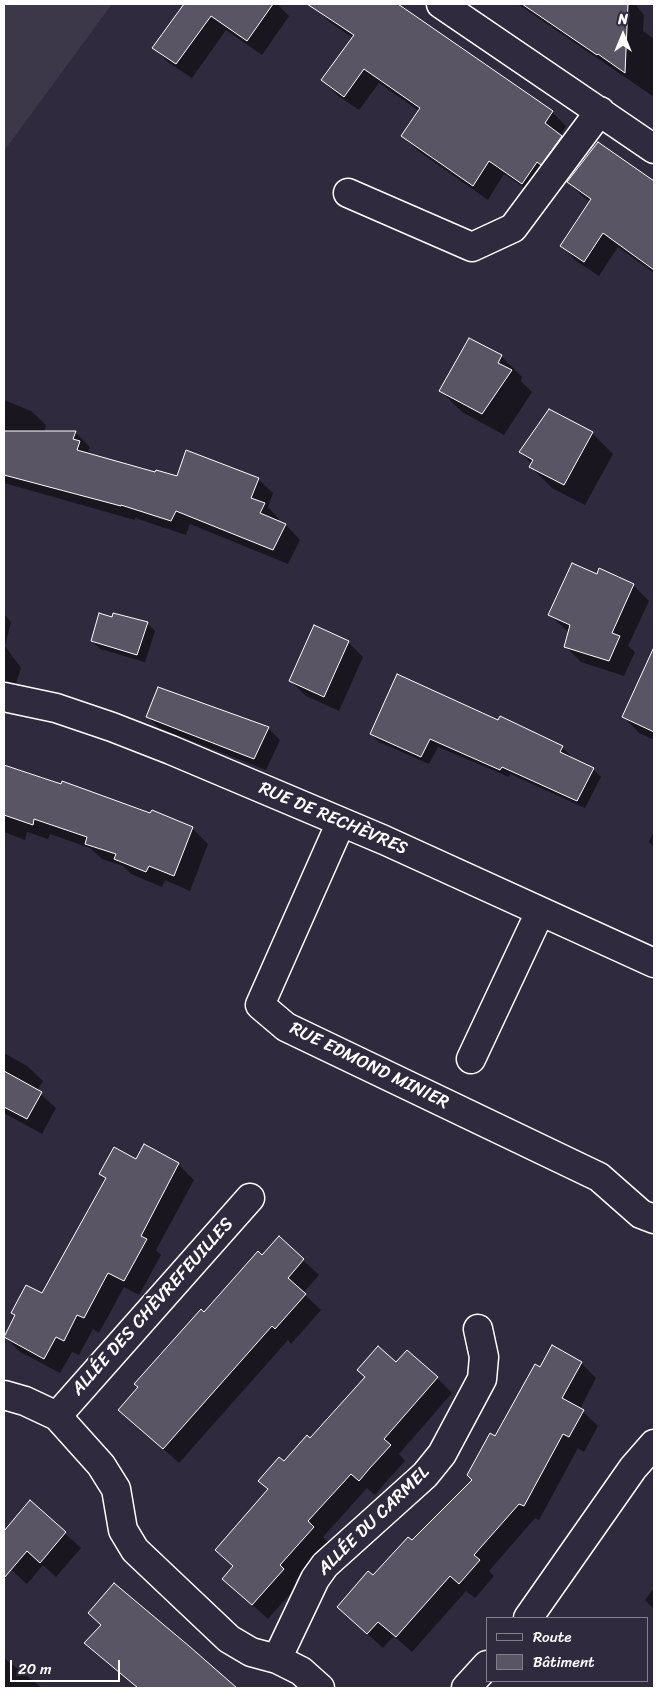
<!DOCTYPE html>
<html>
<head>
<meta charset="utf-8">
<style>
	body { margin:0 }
	#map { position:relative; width:658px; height:1692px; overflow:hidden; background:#2f2a3d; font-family:Sriracha,sans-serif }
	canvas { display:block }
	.frame { position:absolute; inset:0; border:5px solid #fff; pointer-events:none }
	.legend { position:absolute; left:486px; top:1617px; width:162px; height:65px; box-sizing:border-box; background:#2f2a3d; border:1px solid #827f8b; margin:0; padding:6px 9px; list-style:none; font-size:15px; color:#fff }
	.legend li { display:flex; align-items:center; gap:10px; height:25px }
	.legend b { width:25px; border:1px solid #827f8b }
	.north { position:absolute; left:598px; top:10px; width:50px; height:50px; -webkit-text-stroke:4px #2f2a3d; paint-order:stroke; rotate:0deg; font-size:14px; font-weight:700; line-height:20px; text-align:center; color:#fff }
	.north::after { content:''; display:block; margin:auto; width:18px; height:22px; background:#fff; clip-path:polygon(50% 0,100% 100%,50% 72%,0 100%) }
	.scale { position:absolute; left:10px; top:1660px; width:110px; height:22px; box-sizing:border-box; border:2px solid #fff; border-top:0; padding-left:6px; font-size:15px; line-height:18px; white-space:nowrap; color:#fff; -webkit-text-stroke:4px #2f2a3d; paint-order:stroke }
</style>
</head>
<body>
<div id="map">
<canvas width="658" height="1692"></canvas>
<div class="frame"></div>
<ul class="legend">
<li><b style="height:6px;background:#2f2a3d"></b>Route</li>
<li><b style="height:14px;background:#595564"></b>Bâtiment</li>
</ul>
<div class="north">N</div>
<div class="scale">20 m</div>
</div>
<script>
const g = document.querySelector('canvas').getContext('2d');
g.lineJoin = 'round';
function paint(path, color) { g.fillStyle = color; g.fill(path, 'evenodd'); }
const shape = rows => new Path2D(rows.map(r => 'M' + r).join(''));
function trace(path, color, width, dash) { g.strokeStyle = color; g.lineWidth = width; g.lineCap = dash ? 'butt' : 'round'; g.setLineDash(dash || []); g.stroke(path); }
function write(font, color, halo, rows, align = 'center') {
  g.font = font + ' Sriracha,sans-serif'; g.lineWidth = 5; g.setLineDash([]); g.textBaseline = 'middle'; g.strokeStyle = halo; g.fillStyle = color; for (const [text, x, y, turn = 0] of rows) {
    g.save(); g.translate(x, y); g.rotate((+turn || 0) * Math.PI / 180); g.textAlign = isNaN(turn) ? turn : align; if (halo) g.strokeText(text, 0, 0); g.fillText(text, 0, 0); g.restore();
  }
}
const built = shape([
	[4,4,112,4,4,151]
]);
const shadow = shape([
	[186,4,277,4,289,16,262,55,226,30,192,78,169,63,154,48],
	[320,4,395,4,552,112,566,126,560,136,576,152,538,197,504,174,488,200,417,150,403,136,419,111,379,83,359,110,337,95,322,80,353,38,331,23,316,9],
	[518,4,635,4,644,15,643,31,654,39,654,97],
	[598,144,654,183,654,273,618,247,599,276,576,261,562,246,591,202,583,197,568,182],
	[501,356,522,377,521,381,532,392,504,435,462,412,441,391],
	[4,400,31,411,46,425,44,432,75,432,90,447,88,451,94,456,178,478,258,479,273,493,268,507,279,519,277,522,286,525,300,540,288,564,190,524,186,535,135,518,135,520,4,483],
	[592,433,613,454,585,505,552,488,531,467,532,464,520,452],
	[597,576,633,585,649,601,628,646,635,652,624,676,581,662,565,646,570,632,566,630,550,615],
	[4,614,11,622,5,646,21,668,13,692,4,690],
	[113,618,147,623,155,631,145,662,100,649,92,641],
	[315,627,348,642,363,657,339,711,306,696,291,681],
	[648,664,654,667,654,740,639,733,624,717],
	[147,716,268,728,280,740,266,770,159,728],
	[499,721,562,747,570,755,569,757,593,769,601,777,585,808,510,774,509,777,438,747,429,764,379,742,371,734],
	[4,766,192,828,208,844,190,891,165,880,162,887,131,874,123,866,102,859,90,848,50,834,48,839,27,832,25,840,4,832],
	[654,831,654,847,649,842],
	[4,1053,27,1066,43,1081,37,1091,56,1108,42,1134,4,1113],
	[144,1145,178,1164,194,1180,156,1250,161,1255,139,1295,124,1287,99,1333,93,1329,79,1355,72,1352,60,1373,20,1352,5,1337,16,1317,12,1313,42,1295,107,1180,101,1174,136,1161],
	[279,1238,319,1275,303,1293,321,1310,291,1344,288,1340,179,1463,120,1410,204,1314,263,1257],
	[581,1363,596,1378,580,1409,598,1426,584,1452,578,1448,539,1520,535,1518,489,1571,494,1576,475,1598,466,1591,412,1652,394,1636,383,1648,338,1607,413,1542,473,1480,495,1437,541,1369],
	[397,1364,437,1378,452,1393,399,1454,405,1461,385,1483,375,1495,367,1488,323,1537,328,1542,295,1581,298,1585,268,1619,224,1579,234,1567,216,1550,269,1490,284,1463],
	[30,1502,81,1548,56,1577,43,1565,27,1584,4,1563,4,1533],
	[114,1585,236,1688,143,1688,127,1674,124,1677,101,1658,86,1643,102,1625],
	[654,1588,654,1609,645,1600],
	[4,1658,42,1688,4,1688]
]);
const building = shape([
	[184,4,273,4,247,41,211,16,176,64,152,48,184,4],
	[307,4,398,4,553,111,545,123,562,136,541,165,537,162,522,184,489,161,473,186,401,136,420,108,364,69,344,97,321,80,354,35,307,4],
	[522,4,628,4,625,73,598,54,597,55,522,4],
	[598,142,654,181,654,270,603,233,584,262,560,246,591,199,567,182,598,142],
	[469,338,502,355,498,363,512,370,482,414,439,391,469,338],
	[549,409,593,432,564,485,529,467,533,460,519,452,549,409],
	[4,431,76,431,73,439,80,441,77,450,155,472,156,470,177,476,186,450,259,478,251,498,265,503,260,513,286,524,273,550,176,511,171,521,121,505,121,506,4,475,4,431],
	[572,563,597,574,599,568,634,584,612,633,620,636,609,661,564,647,570,625,548,615,572,563],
	[99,613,112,617,113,613,148,622,137,655,91,641,99,613],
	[314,625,349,641,324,697,289,681,314,625],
	[654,647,654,732,622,717,654,647],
	[397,674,498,720,500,716,563,746,560,752,594,768,577,801,502,767,500,770,430,739,421,757,370,734,397,674],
	[158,687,269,727,254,759,146,717,158,687],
	[4,765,61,784,62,781,150,813,152,810,193,827,174,876,149,866,146,872,114,859,116,854,85,844,87,837,34,819,33,825,4,815,4,765],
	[4,1071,42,1092,27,1119,4,1107,4,1071],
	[144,1144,179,1163,141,1236,147,1239,124,1281,108,1273,84,1318,77,1315,64,1341,56,1337,44,1359,4,1337,15,1315,11,1313,26,1285,42,1293,106,1178,99,1174,114,1147,136,1159,144,1144],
	[279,1236,304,1259,288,1278,306,1294,275,1329,272,1326,163,1449,118,1410,138,1387,134,1384,201,1309,204,1312,258,1251,262,1255,279,1236],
	[552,1345,582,1362,562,1398,584,1410,569,1437,563,1434,524,1506,519,1504,474,1555,480,1560,459,1584,450,1576,396,1637,378,1622,367,1634,337,1607,368,1571,373,1575,408,1537,412,1540,472,1480,467,1475,490,1433,495,1436,535,1364,540,1367,552,1345],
	[378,1346,396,1362,407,1350,438,1377,384,1439,391,1445,370,1468,359,1481,351,1474,308,1521,314,1527,280,1565,284,1569,252,1605,222,1579,233,1566,215,1550,268,1489,258,1481,279,1457,284,1461,307,1435,310,1438,365,1377,357,1370,378,1346],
	[30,1500,66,1532,40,1563,27,1551,4,1578,4,1531,30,1500],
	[114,1583,189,1646,237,1688,138,1688,84,1643,101,1625,88,1613,114,1583]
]);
const minor = shape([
	[441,4,654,149],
	[348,193,472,247,513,228,600,111],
	[4,697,56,708,112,727,171,750,384,840,654,963],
	[341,822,260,1005,286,1027,599,1177,641,1214,654,1219],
	[471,1059,540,912],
	[4,1395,25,1401,57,1416,101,1465,116,1489,123,1530,135,1550,229,1639,251,1652,277,1659,301,1671,320,1688],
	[57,1416,250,1198],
	[528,1618,633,1468,654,1444],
	[277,1659,315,1579,325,1565,425,1475,442,1454,482,1379,484,1357,478,1329],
	[466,1688,487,1665]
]);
const streetNames = [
	["RUE DE RECHÈVRES",333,819,23],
	["RUE EDMOND MINIER",369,1066,26],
	["ALLÉE DES CHÈVREFEUILLES",153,1307,-48],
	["ALLÉE DU CARMEL",374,1521,-44]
];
paint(built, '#3c3749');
paint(shadow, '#0007');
paint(building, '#595564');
trace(building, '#fff', 1);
trace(minor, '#fff', 31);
trace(minor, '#2f2a3d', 28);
write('18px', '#fff', '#2f2a3d', streetNames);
</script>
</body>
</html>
